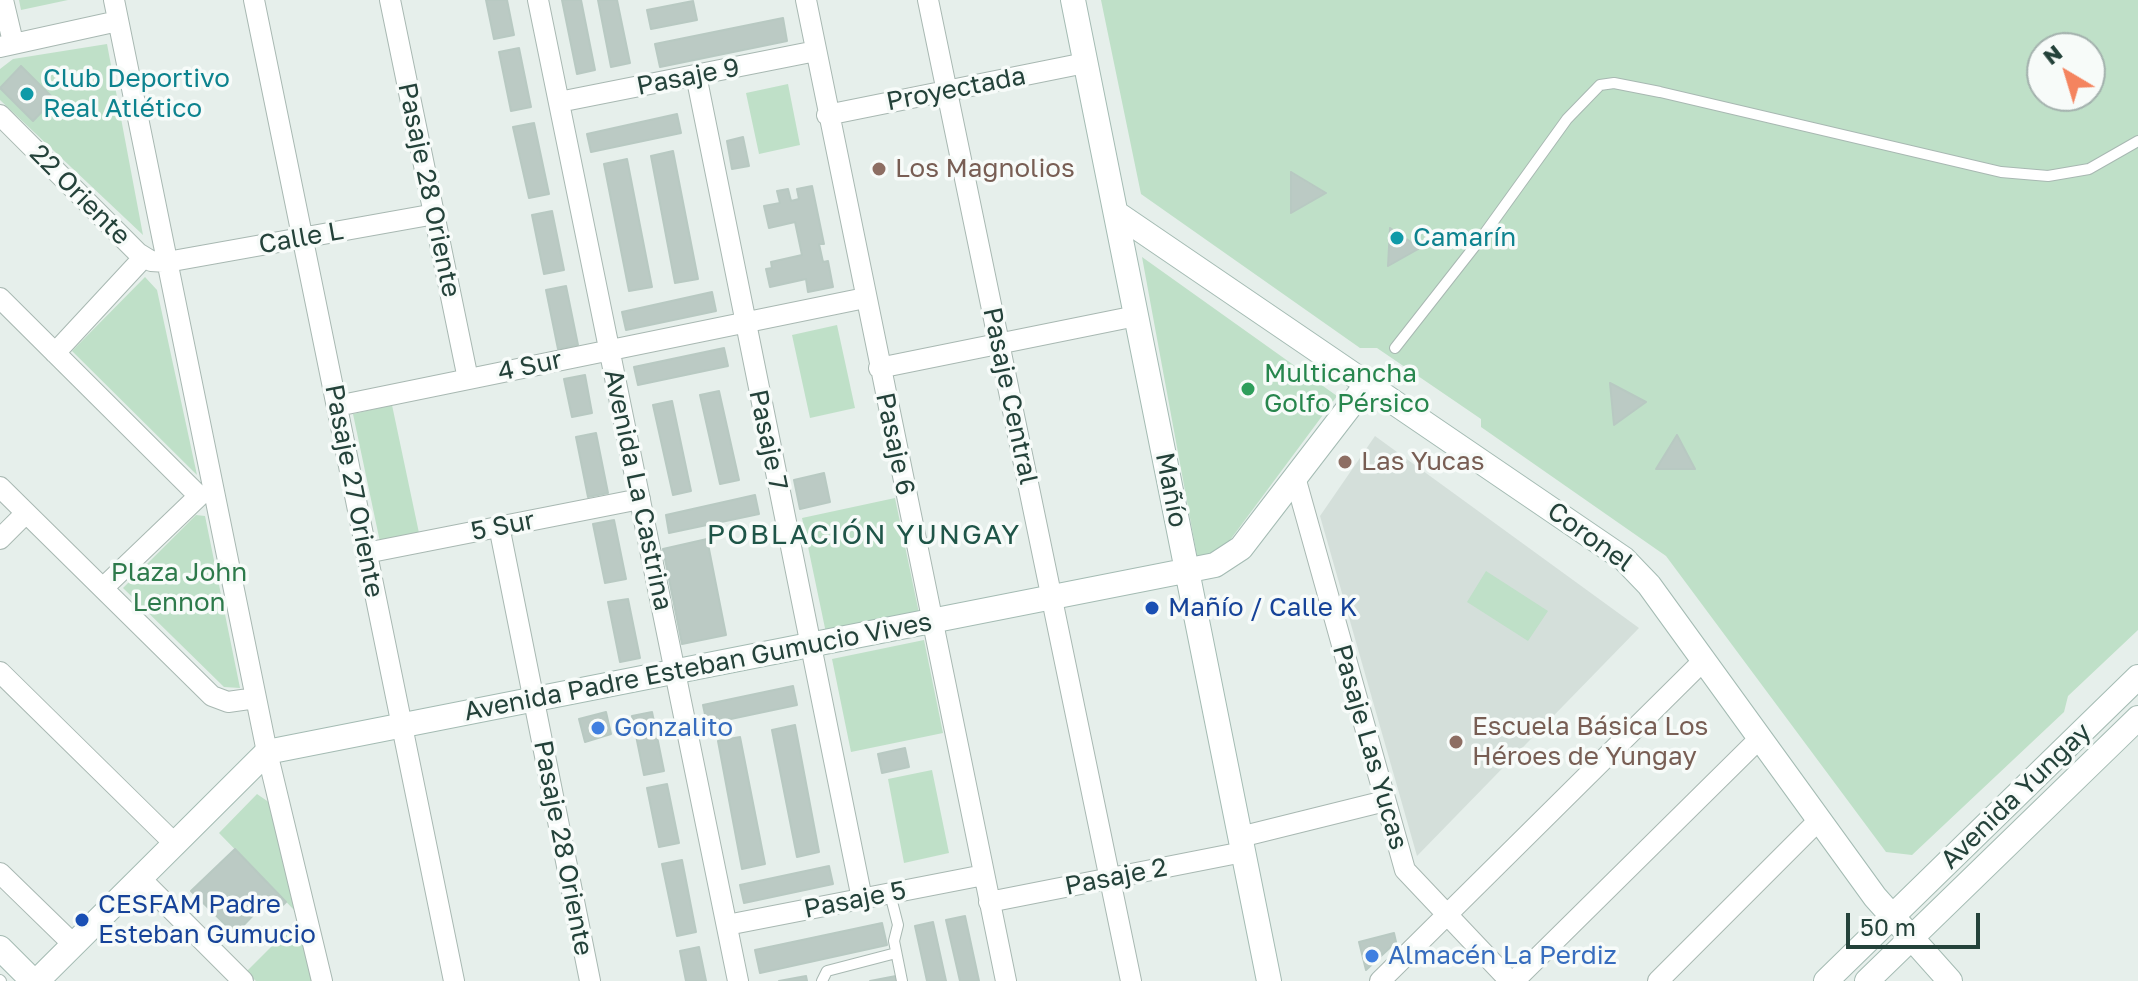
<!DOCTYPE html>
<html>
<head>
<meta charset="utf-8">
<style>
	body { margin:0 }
	#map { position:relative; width:2138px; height:981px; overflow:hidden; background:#e6efeb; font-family:"Golos Text",sans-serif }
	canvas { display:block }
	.north { position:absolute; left:2026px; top:32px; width:80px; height:80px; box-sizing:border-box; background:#f7fbf9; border:2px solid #a3b1ad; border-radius:50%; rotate:322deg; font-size:22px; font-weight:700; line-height:32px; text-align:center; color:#24423a }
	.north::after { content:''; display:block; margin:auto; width:28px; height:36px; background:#f4845f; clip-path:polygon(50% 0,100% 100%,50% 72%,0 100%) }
	.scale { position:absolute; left:1846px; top:913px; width:134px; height:36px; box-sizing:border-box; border:4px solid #24423a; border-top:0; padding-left:10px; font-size:24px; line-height:28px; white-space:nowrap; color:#24423a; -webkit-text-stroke:6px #f7fbf9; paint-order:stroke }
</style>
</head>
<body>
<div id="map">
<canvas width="2138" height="981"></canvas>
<div class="north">N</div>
<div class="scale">50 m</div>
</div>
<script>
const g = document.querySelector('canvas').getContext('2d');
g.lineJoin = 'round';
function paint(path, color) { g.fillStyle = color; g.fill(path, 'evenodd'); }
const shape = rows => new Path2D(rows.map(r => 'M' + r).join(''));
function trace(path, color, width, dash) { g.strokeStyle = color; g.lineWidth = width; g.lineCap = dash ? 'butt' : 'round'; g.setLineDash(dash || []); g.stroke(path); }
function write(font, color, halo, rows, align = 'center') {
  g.font = font + ' "Golos Text",sans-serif'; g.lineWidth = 7; g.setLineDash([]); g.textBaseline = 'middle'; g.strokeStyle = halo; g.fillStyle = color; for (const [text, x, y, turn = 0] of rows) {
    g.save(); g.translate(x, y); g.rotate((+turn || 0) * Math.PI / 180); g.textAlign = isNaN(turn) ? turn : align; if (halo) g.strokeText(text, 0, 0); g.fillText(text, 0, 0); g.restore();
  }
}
const built = shape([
	[1375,436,1639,628,1417,856,1320,516]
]);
const green = shape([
	[19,0,68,0,21,10],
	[1101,0,2138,0,2138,630,2068,696,2064,712,1912,855,1886,852,1666,556,1481,427,1481,419,1377,348,1360,348,1141,194],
	[2042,48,2090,48,2090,96,2042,96],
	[107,44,143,235,0,100,0,69,13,59],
	[788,84,800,145,759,154,746,93],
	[1142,257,1337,396,1219,555,1197,556],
	[145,277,157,290,197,475,72,351],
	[837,325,855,408,810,418,792,335],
	[392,405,419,533,380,542,353,414],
	[895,498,919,613,826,633,802,518],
	[196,515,205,516,240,688,224,687,123,588],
	[1486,571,1548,611,1528,641,1467,602],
	[924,640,943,733,851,752,832,659],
	[932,770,949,853,904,863,888,779],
	[257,794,273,805,297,913,219,833],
	[298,920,313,981,256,981,246,972]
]);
const building = shape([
	[486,0,507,0,514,35,494,39,486,0],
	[562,0,581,0,595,70,577,74,562,0],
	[598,0,617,0,630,63,611,67,598,0],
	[693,1,697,20,651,29,647,10,693,1],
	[783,18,787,41,660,67,655,44,783,18],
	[519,48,531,107,511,111,499,52,519,48],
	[21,66,54,99,33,121,0,88,21,66],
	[677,114,681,133,591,152,587,134,677,114],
	[534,123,549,194,529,198,513,127,534,123],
	[743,137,749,166,732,169,727,141,743,137],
	[673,151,698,279,675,283,651,156,673,151],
	[627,159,652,287,629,291,604,164,627,159],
	[1291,172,1326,193,1291,213,1291,172],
	[812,186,824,244,819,244,823,262,828,261,833,287,808,292,806,279,770,287,766,269,772,268,771,262,802,255,795,222,769,228,764,206,780,203,777,191,788,189,791,201,799,199,797,189,812,186],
	[552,211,564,270,544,274,532,215,552,211],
	[1390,228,1420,248,1388,266,1390,228],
	[566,286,578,345,558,349,546,290,566,286],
	[712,292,716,311,626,330,622,312,712,292],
	[724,348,728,366,638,385,634,367,724,348],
	[585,375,592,413,572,417,564,379,585,375],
	[1610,383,1646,402,1614,425,1610,383],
	[719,391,739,480,720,484,700,395,719,391],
	[672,401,691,491,673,495,653,405,672,401],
	[596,433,608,493,588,497,576,437,596,433],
	[1677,435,1695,469,1656,469,1677,435],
	[824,473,830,502,800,509,794,480,824,473],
	[755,495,759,514,669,533,666,515,755,495],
	[614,520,626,579,605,583,593,524,614,520],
	[707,539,726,635,682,644,663,549,707,539],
	[628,599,640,658,620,662,608,602,628,599],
	[793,686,797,705,707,724,703,705,793,686],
	[606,712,611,734,585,742,579,719,606,712],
	[652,712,664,771,644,775,632,716,652,712],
	[795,725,819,852,797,857,772,730,795,725],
	[740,737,765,864,742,869,718,741,740,737],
	[905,748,909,767,882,773,878,754,905,748],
	[667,784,679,843,659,847,647,788,667,784],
	[235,849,286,902,274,914,263,905,235,934,191,891,235,849],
	[682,860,696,932,677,936,662,864,682,860],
	[829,866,833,884,744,903,740,885,829,866],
	[965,916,979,981,960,981,946,920,965,916],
	[933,922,946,981,927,981,915,926,933,922],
	[882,923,887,945,760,973,755,950,882,923],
	[1394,933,1396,942,1366,970,1359,942,1394,933],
	[699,947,706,981,686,981,680,951,699,947],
	[806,976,807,981,779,981,806,976],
	[896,976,897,981,870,981,896,976]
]);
const lane = shape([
	[1395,348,1482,237,1567,119,1600,85,1614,83,1660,92,2001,172,2048,176,2089,169,2138,141],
	[890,894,898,925,894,941,902,981],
	[0,980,1,981],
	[822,981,827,971,896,953]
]);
const street = shape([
	[3,0,13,42],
	[114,0,267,752,322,981],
	[254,0,454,981],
	[390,0,468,379],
	[538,0,738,981],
	[806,0,1006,981],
	[928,0,1131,981],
	[0,47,118,21],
	[696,75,862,899],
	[559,102,816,51],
	[0,115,138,253,151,261,167,262,435,214],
	[827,115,1085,63],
	[0,298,199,496],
	[55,353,144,257],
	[879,368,1136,316],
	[337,406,865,298],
	[1295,477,1405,870,1510,981],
	[0,487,212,696,228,702,256,698],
	[499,526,590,981],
	[0,539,26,513],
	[366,553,640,499],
	[103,588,199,496],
	[0,672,174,843],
	[1240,837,1385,801],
	[0,873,73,944],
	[140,878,243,981],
	[989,902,1243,852],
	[727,925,984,875],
	[1380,981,1704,660],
	[1514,981,1760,738],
	[1658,981,1819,820]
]);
const secondary = shape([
	[1073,0,1269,981],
	[1116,213,1624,559,1649,585,1875,897,1950,981],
	[0,948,33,981],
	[37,981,267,752,1215,565,1241,548,1367,384],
	[1826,981,2138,677],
	[1867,981,2138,718]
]);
const markers = [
	[27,94,8,"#0f9aa8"],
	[879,169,8,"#8d6e63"],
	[1397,238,8,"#0f9aa8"],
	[1248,389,8,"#2e9e5b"],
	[1345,462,8,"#8d6e63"],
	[1152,608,8,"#1a4fb4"],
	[598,728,8,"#3f7fe0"],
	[1456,742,8,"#8d6e63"],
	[82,920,8,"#1a4fb4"],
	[1372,956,8,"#3f7fe0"]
];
const streetNames = [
	["Pasaje 9",688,77,-11],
	["Proyectada",956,89,-11],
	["Pasaje 28 Oriente",429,190,78],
	["22 Oriente",80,195,45],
	["Calle L",301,238,-10],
	["4 Sur",530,366,-12],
	["Pasaje Central",1010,396,78],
	["Pasaje 7",768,440,78],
	["Pasaje 6",895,444,78],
	["Avenida La Castrina",638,490,78],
	["Mañío",1171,490,79],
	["Pasaje 27 Oriente",354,491,79],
	["5 Sur",503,526,-11],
	["Coronel",1590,537,36],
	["Avenida Padre Esteban Gumucio Vives",698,667,-11],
	["Pasaje Las Yucas",1370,747,74],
	["Avenida Yungay",2016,796,-44],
	["Pasaje 28 Oriente",563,848,79],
	["Pasaje 2",1116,877,-11],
	["Pasaje 5",855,900,-11]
];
const cultureNames = [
	["Club Deportivo",43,79],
	["Real Atlético",43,109],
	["Camarín",1413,238]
];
const educationNames = [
	["Los Magnolios",895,169],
	["Las Yucas",1361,462],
	["Escuela Básica Los",1472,727],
	["Héroes de Yungay",1472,757]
];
const leisureNames = [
	["Multicancha",1264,374],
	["Golfo Pérsico",1264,404]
];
const parkNames = [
	["Plaza John",179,573],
	["Lennon",179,603]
];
const transitNames = [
	["Mañío / Calle K",1168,608],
	["CESFAM Padre",98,905],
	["Esteban Gumucio",98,935]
];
const shopNames = [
	["Gonzalito",614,728],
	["Almacén La Perdiz",1388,956]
];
const neighbourhoodNames = [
	["POBLACIÓN YUNGAY",864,535]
];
paint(built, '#d4dfda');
paint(green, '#bfe0c8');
paint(building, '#bbcac4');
trace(building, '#b8c9c2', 2);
trace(lane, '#a8b8b2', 12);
trace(street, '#a8b8b2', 22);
trace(secondary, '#a4bbb3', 26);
trace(lane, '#fff', 10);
trace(street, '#fff', 20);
trace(secondary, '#fff', 24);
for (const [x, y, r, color] of markers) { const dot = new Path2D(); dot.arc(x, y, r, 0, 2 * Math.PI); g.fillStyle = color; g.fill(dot); trace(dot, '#f7fbf9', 3); }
write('26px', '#24423a', '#f7fbf9', streetNames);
write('26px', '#0d838f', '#f7fbf9', cultureNames, 'left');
write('26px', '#785e54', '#f7fbf9', educationNames, 'left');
write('26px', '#27864d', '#f7fbf9', leisureNames, 'left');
write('26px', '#2d7a4b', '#f7fbf9', parkNames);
write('26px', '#164399', '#f7fbf9', transitNames, 'left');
write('26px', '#366cbe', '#f7fbf9', shopNames, 'left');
g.letterSpacing = '2px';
write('28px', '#1f5548', '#f7fbf9', neighbourhoodNames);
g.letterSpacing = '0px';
</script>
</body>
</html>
